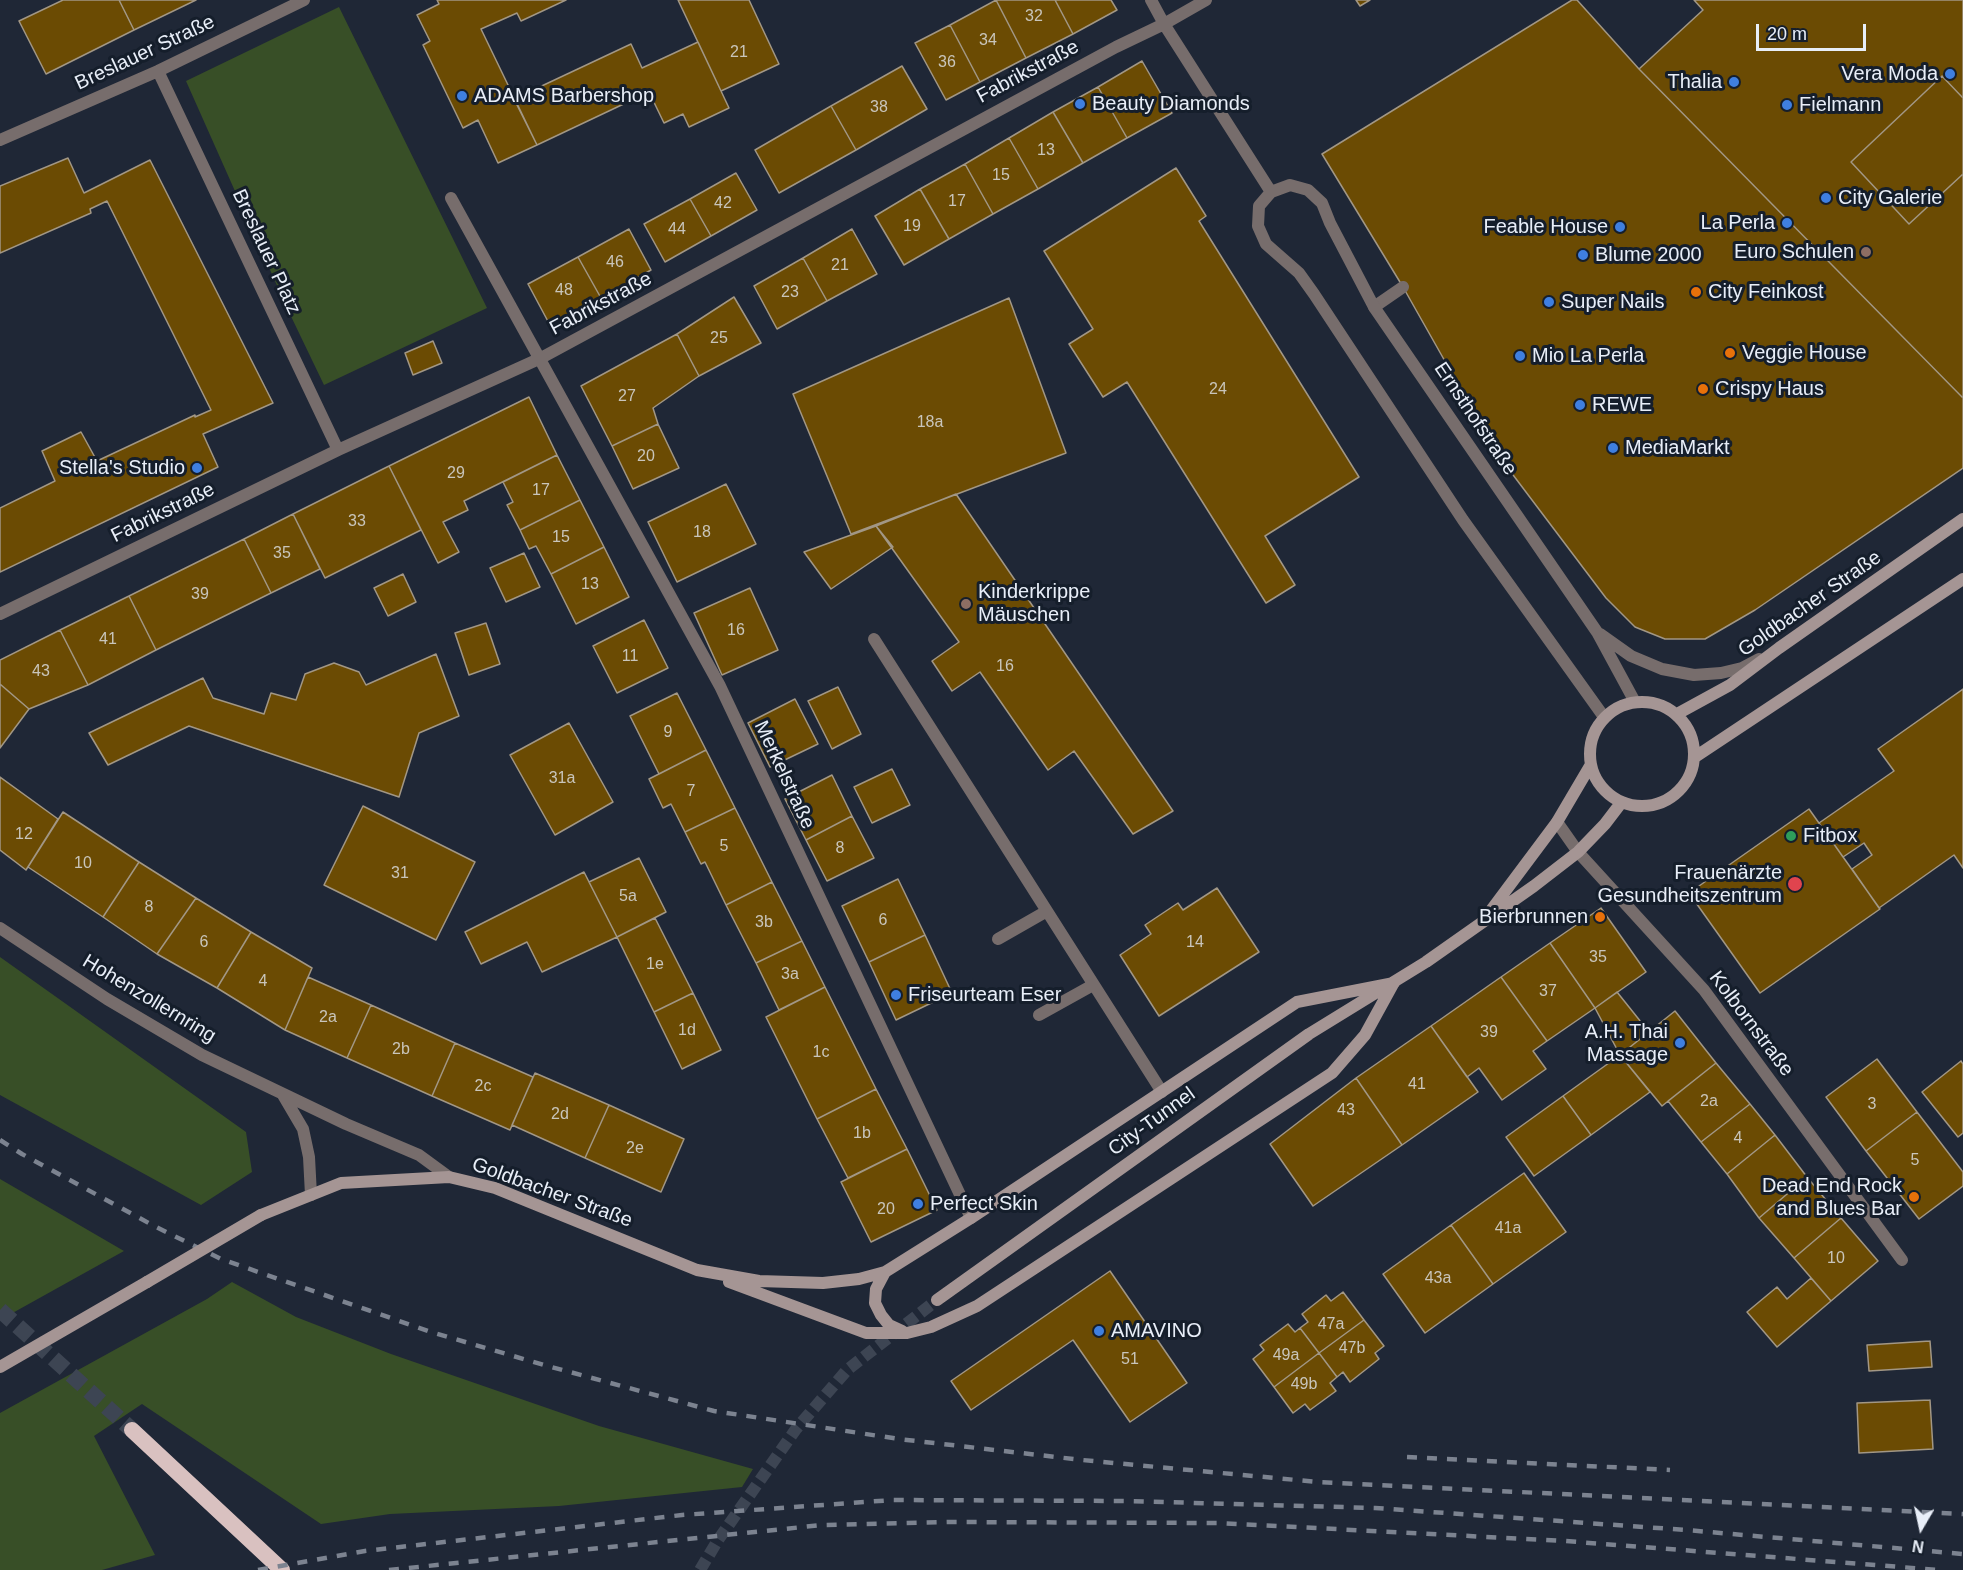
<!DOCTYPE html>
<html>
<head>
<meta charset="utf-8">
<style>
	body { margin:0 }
	#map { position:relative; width:1963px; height:1570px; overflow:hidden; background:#1f2736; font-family:Arial,sans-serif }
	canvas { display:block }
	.north { position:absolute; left:1891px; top:1498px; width:60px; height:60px; -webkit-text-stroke:4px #151e2b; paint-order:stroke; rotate:189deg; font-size:16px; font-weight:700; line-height:24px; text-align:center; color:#e8eef8 }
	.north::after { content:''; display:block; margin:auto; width:21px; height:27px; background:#e8eef8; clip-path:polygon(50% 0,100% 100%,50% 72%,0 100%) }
	.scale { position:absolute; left:1756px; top:24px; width:110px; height:27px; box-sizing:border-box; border:3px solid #e8eef8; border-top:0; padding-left:8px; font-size:18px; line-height:21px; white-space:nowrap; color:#e8eef8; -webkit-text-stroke:4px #151e2b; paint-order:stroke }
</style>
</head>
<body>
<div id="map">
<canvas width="1963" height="1570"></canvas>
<div class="north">N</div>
<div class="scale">20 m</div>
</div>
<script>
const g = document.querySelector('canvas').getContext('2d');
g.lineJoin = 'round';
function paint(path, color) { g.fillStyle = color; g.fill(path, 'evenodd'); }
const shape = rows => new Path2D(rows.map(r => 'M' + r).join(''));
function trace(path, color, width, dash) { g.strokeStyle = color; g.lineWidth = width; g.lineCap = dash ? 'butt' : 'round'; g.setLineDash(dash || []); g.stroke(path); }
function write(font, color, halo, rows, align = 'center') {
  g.font = font + ' Arial,sans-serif'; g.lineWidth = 6; g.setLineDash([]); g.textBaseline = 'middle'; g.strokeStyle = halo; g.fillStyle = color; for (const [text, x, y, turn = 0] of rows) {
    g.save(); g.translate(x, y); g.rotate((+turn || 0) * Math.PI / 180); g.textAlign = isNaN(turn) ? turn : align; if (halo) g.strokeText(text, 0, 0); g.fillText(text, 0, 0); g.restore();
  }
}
const green = shape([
	[339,7,487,308,324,385,287,308,186,81],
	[0,957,246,1132,252,1172,201,1205,0,1095],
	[0,1179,124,1251,0,1320],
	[232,1282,296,1317,391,1354,599,1426,753,1469,742,1487,559,1506,390,1514,321,1524,142,1404,94,1436,155,1555,102,1570,0,1570,0,1413,207,1299]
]);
const building = shape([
	[63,0,119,0,134,30,46,74,19,21,63,0],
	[119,0,196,0,134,30,119,0],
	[437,0,566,0,521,21,517,13,481,29,537,145,498,163,478,120,463,128,423,45,430,41,417,15,439,4,437,0],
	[678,0,749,0,779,64,721,91,678,0],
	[996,0,1055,0,1073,34,1026,58,996,0],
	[996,0,1026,58,980,82,950,25,996,0],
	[1055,0,1111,0,1117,10,1073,34,1055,0],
	[1356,0,1370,0,1360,6,1356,0],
	[1572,0,1577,0,1639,69,1963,398,1963,468,1755,610,1705,639,1665,639,1635,627,1606,598,1498,455,1403,287,1322,154,1572,0],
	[1694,0,1963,0,1963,98,1942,76,1851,162,1909,224,1963,174,1963,398,1639,69,1703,10,1694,0],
	[950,25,980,82,946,100,915,43,950,25],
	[698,42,729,108,689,127,683,114,664,123,649,92,537,145,514,99,631,44,642,68,698,42],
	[1142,61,1172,113,1127,138,1098,87,1142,61],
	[902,66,927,109,856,150,831,106,902,66],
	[1942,76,1963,98,1963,174,1909,224,1851,162,1942,76],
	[1098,87,1127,138,1083,163,1053,112,1098,87],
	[831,106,856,150,779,193,755,150,831,106],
	[1053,112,1083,163,1038,189,1009,138,1053,112],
	[1009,138,1038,189,993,214,965,164,1009,138],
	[68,158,84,193,150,160,273,403,203,434,218,467,0,572,0,508,55,481,42,451,81,432,97,461,195,415,195,417,211,410,107,201,90,209,91,213,0,253,0,186,68,158],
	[965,164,993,214,949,239,920,189,965,164],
	[1176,168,1206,216,1199,221,1359,477,1265,536,1295,585,1266,603,1127,382,1103,397,1069,344,1093,329,1044,251,1176,168],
	[736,173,757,210,711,236,690,199,736,173],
	[920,189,949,239,904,265,875,216,920,189],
	[690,199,711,236,665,262,644,224,690,199],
	[629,229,651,270,601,298,578,257,629,229],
	[852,229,877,274,827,301,803,258,852,229],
	[578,257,601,298,551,327,528,284,578,257],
	[803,258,827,301,777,329,754,286,803,258],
	[734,297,761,343,699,376,677,334,734,297],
	[1009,298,1066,453,851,534,793,394,1009,298],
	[677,334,699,376,653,408,658,424,612,446,581,386,677,334],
	[433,341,442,363,413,375,405,353,433,341],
	[529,397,557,455,464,501,468,510,443,522,459,552,438,563,389,466,529,397],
	[658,424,679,468,633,489,612,446,658,424],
	[557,455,580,500,520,530,507,505,513,502,503,482,557,455],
	[389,466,421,530,325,578,293,514,389,466],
	[726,484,756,544,677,582,648,522,726,484],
	[956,494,1173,811,1133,834,1074,751,1048,770,980,672,952,691,932,661,959,642,876,526,956,494],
	[580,500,604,547,551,574,536,546,529,549,520,530,580,500],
	[293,514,320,569,271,593,244,539,293,514],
	[876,526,893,547,831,589,804,552,876,526],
	[244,539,271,593,156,650,129,596,244,539],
	[604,547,629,597,576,624,551,574,604,547],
	[524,553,540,587,506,602,490,568,524,553],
	[403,574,416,602,388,616,374,588,403,574],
	[750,588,778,650,722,675,694,613,750,588],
	[129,596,156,650,88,685,60,630,129,596],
	[644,620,668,668,617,693,593,646,644,620],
	[486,623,500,664,469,675,455,633,486,623],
	[60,630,88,685,29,709,0,684,0,660,60,630],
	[436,654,459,716,419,733,399,797,189,726,108,765,89,733,203,678,213,698,264,714,271,693,296,700,305,674,334,663,359,672,366,685,436,654],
	[0,684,29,709,0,748,0,684],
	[838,687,861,734,832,749,808,701,838,687],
	[1963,689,1963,868,1954,855,1879,908,1852,869,1872,855,1864,843,1843,857,1819,823,1894,771,1878,749,1963,689],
	[677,693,706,750,659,774,630,716,677,693],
	[795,699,818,744,770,767,748,723,795,699],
	[569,723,613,802,555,835,510,755,569,723],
	[706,750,735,808,685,832,671,804,663,808,649,779,706,750],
	[892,769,910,805,872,823,854,787,892,769],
	[832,775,852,816,806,840,785,799,832,775],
	[0,777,58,819,26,870,0,850,0,777],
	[363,806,475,862,436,940,324,885,363,806],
	[735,808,772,882,726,905,705,862,701,864,685,832,735,808],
	[1809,809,1880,909,1760,993,1689,893,1809,809],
	[63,812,139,862,103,917,28,867,63,812],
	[852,816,874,858,827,881,806,840,852,816],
	[639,858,666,912,617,937,589,882,639,858],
	[139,862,196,898,157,954,103,917,139,862],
	[584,872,617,937,542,972,527,942,481,964,465,932,584,872],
	[898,879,925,935,869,962,842,906,898,879],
	[772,882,802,941,756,963,726,905,772,882],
	[1217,888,1259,952,1159,1016,1120,955,1151,934,1145,925,1178,903,1183,910,1217,888],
	[196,898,251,932,217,988,157,954,196,898],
	[1601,908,1646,972,1595,1008,1550,943,1601,908],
	[655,918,693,993,654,1012,617,937,655,918],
	[251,932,312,968,285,1030,217,988,251,932],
	[925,935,952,993,896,1020,869,962,925,935],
	[802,941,825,987,779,1010,756,963,802,941],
	[1550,943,1595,1008,1547,1041,1501,977,1550,943],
	[308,977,371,1005,347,1058,285,1030,308,977],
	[1501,977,1547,1041,1533,1051,1546,1069,1502,1100,1479,1068,1467,1077,1431,1026,1501,977],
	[825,987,876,1089,817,1119,766,1017,825,987],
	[1617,992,1649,1032,1620,1055,1595,1008,1617,992],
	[693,993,721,1050,682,1069,654,1012,693,993],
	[371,1005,455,1043,432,1096,347,1058,371,1005],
	[1675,1011,1716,1063,1662,1106,1620,1055,1675,1011],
	[1431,1026,1478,1092,1402,1145,1356,1078,1431,1026],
	[455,1043,533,1077,510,1130,432,1096,455,1043],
	[1620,1055,1650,1092,1591,1135,1563,1096,1620,1055],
	[1877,1059,1917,1112,1866,1151,1826,1097,1877,1059],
	[1961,1061,1963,1064,1963,1133,1958,1137,1922,1092,1961,1061],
	[1716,1063,1750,1104,1701,1142,1668,1101,1716,1063],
	[535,1073,609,1105,585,1158,512,1125,535,1073],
	[1356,1078,1402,1145,1313,1206,1270,1144,1356,1078],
	[876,1089,907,1149,848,1178,817,1119,876,1089],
	[1563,1096,1591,1135,1534,1176,1506,1137,1563,1096],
	[1750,1104,1775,1135,1727,1174,1701,1142,1750,1104],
	[609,1105,684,1139,661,1192,585,1158,609,1105],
	[1917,1112,1963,1172,1963,1186,1919,1219,1866,1151,1917,1112],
	[1775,1135,1807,1177,1759,1218,1727,1174,1775,1135],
	[907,1149,937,1210,871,1242,841,1182,907,1149],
	[1524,1173,1566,1232,1493,1284,1451,1225,1524,1173],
	[1807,1177,1841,1218,1794,1258,1759,1218,1807,1177],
	[1841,1218,1878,1261,1831,1301,1794,1258,1841,1218],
	[1451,1225,1493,1284,1425,1333,1383,1274,1451,1225],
	[1110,1271,1187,1383,1130,1422,1073,1340,971,1410,951,1381,1110,1271],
	[1811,1278,1831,1301,1777,1347,1747,1312,1777,1287,1787,1299,1811,1278],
	[1343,1292,1364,1320,1319,1353,1300,1328,1308,1322,1302,1314,1326,1295,1331,1301,1343,1292],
	[1364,1320,1384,1346,1375,1353,1379,1359,1350,1382,1343,1372,1337,1377,1319,1353,1364,1320],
	[1288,1324,1295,1332,1300,1328,1319,1353,1274,1387,1253,1359,1264,1350,1260,1345,1288,1324],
	[1930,1341,1932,1367,1869,1371,1867,1345,1930,1341],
	[1319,1353,1337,1377,1330,1383,1336,1391,1310,1410,1305,1404,1293,1413,1274,1387,1319,1353],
	[1930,1400,1933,1449,1859,1453,1857,1403,1930,1400]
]);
const secondaryTunnel = shape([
	[700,1570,718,1540,796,1429,847,1370,937,1300]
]);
const trunkTunnel = shape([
	[0,1310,132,1430]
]);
const service = shape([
	[1374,307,1403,287],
	[874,639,1162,1092],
	[998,939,1047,911],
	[1039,1015,1093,985]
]);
const minor = shape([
	[1151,0,1164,24,1271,192],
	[158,71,338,450],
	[0,140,158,71,304,0],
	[451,198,720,686,971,1218],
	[0,614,338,450,541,358,1116,47,1164,24,1206,0],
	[1600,634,1631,656,1662,669,1694,675,1721,673,1742,668,1759,659],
	[1604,717,1463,520,1314,294,1299,273,1266,244,1258,226,1259,206,1271,192,1290,185,1308,190,1322,203,1330,223,1374,307,1597,632,1635,702],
	[1557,822,1578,852,1704,990,1902,1260],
	[0,928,107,999,202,1055,346,1124,419,1155,449,1177],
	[283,1095,303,1129,309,1157,311,1195]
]);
const secondary = shape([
	'1590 754a52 52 0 1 1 104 0a52 52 0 1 1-104 0Z',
	[1677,714,1730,685,1779,648,1963,519],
	[1695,757,1963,579],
	[1489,913,1557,822,1590,766],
	[261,1215,341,1183,449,1177,495,1188,697,1270,759,1281,823,1283,859,1279,885,1272,971,1218,1297,1002,1394,983],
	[885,1272,876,1289,875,1303,881,1315,889,1325,902,1331],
	[729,1282,866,1333,907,1333,931,1327,977,1306,1332,1073,1365,1035,1393,984],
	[937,1300,1309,1034,1426,962,1534,886,1578,852,1605,824,1621,803],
	[0,1367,147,1282]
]);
const trunk = shape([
	[132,1430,282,1570]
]);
const rail = shape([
	[0,1140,22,1154,156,1227,221,1259,431,1332,544,1365,714,1411,899,1439,1082,1460,1318,1482,1963,1514],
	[1407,1457,1670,1470],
	[258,1570,365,1551,682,1515,893,1500,1126,1501,1375,1508,1686,1530,1963,1554],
	[389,1570,822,1525,950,1522,1219,1523,1565,1541,1939,1570]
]);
const secondaryBridge = shape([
	[147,1282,261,1215]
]);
const markers = [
	[1950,74,6,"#3f7fe0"],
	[1734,82,6,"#3f7fe0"],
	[462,96,6,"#3f7fe0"],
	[1080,104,6,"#3f7fe0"],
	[1787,105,6,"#3f7fe0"],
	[1826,198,6,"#3f7fe0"],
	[1787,223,6,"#3f7fe0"],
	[1620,227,6,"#3f7fe0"],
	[1866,252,6,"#8d6e63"],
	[1583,255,6,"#3f7fe0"],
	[1696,292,6,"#e8710a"],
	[1549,302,6,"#3f7fe0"],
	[1730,353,6,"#e8710a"],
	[1520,356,6,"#3f7fe0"],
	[1703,389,6,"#e8710a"],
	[1580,405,6,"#3f7fe0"],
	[1613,448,6,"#3f7fe0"],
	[197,468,6,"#3f7fe0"],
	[966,604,6,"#8d6e63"],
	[1791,836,6,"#2e9e5b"],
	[1795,884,8,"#e0444e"],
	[1600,917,6,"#e8710a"],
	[896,995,6,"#3f7fe0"],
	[1680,1043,6,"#3f7fe0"],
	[1914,1197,6,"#e8710a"],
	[918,1204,6,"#3f7fe0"],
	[1099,1331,6,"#3f7fe0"]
];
const numberNames = [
	["32",1034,17],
	["34",988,41],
	["21",739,53],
	["36",947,63],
	["38",879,108],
	["13",1046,151],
	["15",1001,176],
	["17",957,202],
	["42",723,204],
	["19",912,227],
	["44",677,230],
	["46",615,263],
	["21",840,266],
	["48",564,291],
	["23",790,293],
	["25",719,339],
	["24",1218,390],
	["27",627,397],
	["18a",930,423],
	["20",646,457],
	["29",456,474],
	["17",541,491],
	["33",357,522],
	["18",702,533],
	["15",561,538],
	["35",282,554],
	["13",590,585],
	["39",200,595],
	["16",736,631],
	["41",108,640],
	["11",630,657],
	["16",1005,667],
	["43",41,672],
	["9",668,733],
	["31a",562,779],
	["7",691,792],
	["12",24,835],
	["5",724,847],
	["8",840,849],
	["10",83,864],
	["31",400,874],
	["5a",628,897],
	["8",149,908],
	["6",883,921],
	["3b",764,923],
	["6",204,943],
	["14",1195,943],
	["35",1598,958],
	["1e",655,965],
	["3a",790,975],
	["4",263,982],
	["37",1548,992],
	["2a",328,1018],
	["1d",687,1031],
	["39",1489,1033],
	["2b",401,1050],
	["1c",821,1053],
	["41",1417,1085],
	["2c",483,1087],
	["2a",1709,1102],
	["3",1872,1105],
	["43",1346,1111],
	["2d",560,1115],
	["1b",862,1134],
	["4",1738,1139],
	["2e",635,1149],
	["5",1915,1161],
	["20",886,1210],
	["41a",1508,1229],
	["10",1836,1259],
	["43a",1438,1279],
	["47a",1331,1325],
	["47b",1352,1349],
	["49a",1286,1356],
	["51",1130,1360],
	["49b",1304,1385]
];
const streetNames = [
	["Breslauer Straße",145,53,-25],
	["Fabrikstraße",1028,72,-28],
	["Breslauer Platz",266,252,65],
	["Fabrikstraße",601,304,-28],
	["Ernsthofstraße",1475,419,56],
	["Fabrikstraße",163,513,-26],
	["Goldbacher Straße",1810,604,-35],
	["Merkelstraße",784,775,65],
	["Hohenzollernring",149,999,31],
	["Kolbornstraße",1751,1024,53],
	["City-Tunnel",1152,1122,-36],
	["Goldbacher Straße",552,1193,20]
];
const poiNames = [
	["Vera Moda",1938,74,"right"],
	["Thalia",1722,82,"right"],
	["ADAMS Barbershop",474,96],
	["Beauty Diamonds",1092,104],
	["Fielmann",1799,105],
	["City Galerie",1838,198],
	["La Perla",1775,223,"right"],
	["Feable House",1608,227,"right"],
	["Euro Schulen",1854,252,"right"],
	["Blume 2000",1595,255],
	["City Feinkost",1708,292],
	["Super Nails",1561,302],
	["Veggie House",1742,353],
	["Mio La Perla",1532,356],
	["Crispy Haus",1715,389],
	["REWE",1592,405],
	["MediaMarkt",1625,448],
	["Stella's Studio",185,468,"right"],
	["Kinderkrippe",978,592],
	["Mäuschen",978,615],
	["Fitbox",1803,836],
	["Frauenärzte",1782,873,"right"],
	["Gesundheitszentrum",1782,896,"right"],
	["Bierbrunnen",1588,917,"right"],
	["Friseurteam Eser",908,995],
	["A.H. Thai",1668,1032,"right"],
	["Massage",1668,1055,"right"],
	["Dead End Rock",1902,1186,"right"],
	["and Blues Bar",1902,1209,"right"],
	["Perfect Skin",930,1204],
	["AMAVINO",1111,1331]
];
paint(green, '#384f27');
paint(building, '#6b4b03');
trace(building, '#a29785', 1.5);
trace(secondaryTunnel, '#3d4553', 12, [12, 6]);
trace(trunkTunnel, '#3d4553', 16, [16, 8]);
trace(service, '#776d6c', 12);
trace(minor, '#776d6c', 12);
trace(secondary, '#a59594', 12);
trace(trunk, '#d9c1c0', 16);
trace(rail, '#7c8390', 4.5, [10, 10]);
trace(secondaryBridge, '#a59594', 12);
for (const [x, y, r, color] of markers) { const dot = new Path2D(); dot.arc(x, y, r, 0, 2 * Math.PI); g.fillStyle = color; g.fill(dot); trace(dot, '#151e2b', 2); }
write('16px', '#c9c5bb', null, numberNames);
write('20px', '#e8eef8', '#151e2b', streetNames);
write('20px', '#e8eef8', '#151e2b', poiNames, 'left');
</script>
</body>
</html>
